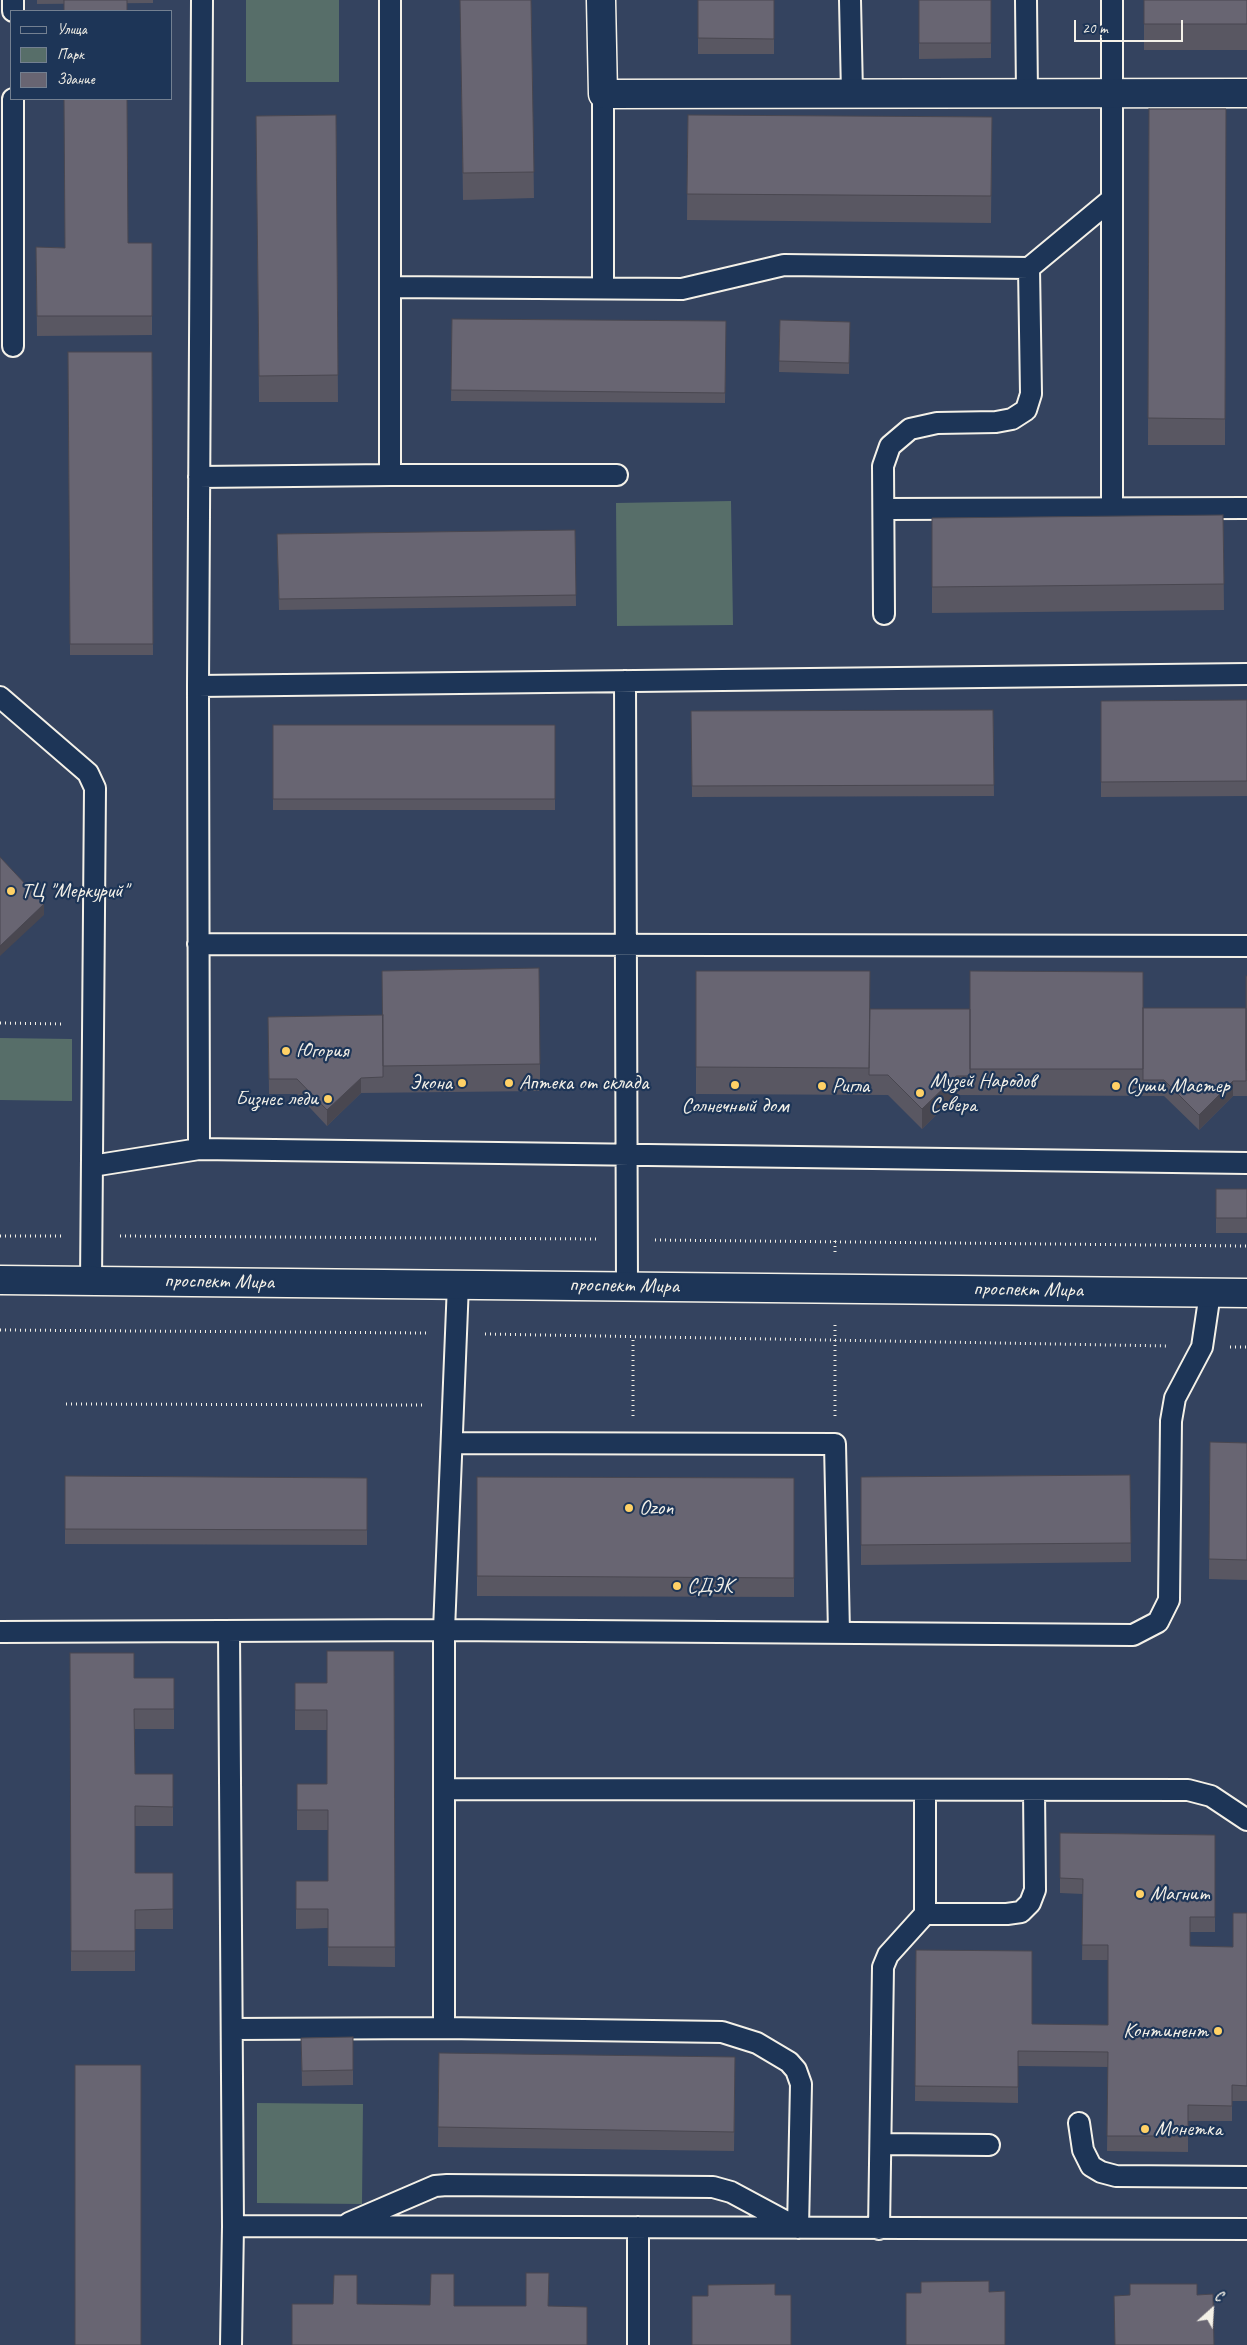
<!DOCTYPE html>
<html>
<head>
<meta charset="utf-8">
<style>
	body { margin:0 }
	#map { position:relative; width:1247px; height:2345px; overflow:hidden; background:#34435f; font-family:Caveat,sans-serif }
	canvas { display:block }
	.legend { position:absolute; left:10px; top:10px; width:162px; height:90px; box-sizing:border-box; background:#1d3557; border:1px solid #738091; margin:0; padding:6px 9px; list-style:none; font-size:15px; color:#f4f1e8 }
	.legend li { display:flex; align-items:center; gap:10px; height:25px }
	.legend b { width:25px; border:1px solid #738091 }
	.north { position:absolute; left:1187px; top:2285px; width:50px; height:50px; -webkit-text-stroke:4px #1d3557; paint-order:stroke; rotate:26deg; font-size:14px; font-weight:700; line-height:20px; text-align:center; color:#f4f1e8 }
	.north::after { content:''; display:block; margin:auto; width:18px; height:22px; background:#f4f1e8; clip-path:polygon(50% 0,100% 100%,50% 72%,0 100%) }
	.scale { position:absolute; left:1074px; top:20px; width:109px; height:22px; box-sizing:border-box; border:2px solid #f4f1e8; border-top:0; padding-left:6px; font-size:15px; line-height:18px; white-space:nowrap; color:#f4f1e8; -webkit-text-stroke:4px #1d3557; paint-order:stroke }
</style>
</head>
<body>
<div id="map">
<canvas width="1247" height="2345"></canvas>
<ul class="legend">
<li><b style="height:6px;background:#1d3557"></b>Улица</li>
<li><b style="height:14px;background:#576e69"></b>Парк</li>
<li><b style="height:14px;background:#686572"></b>Здание</li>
</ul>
<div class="north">С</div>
<div class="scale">20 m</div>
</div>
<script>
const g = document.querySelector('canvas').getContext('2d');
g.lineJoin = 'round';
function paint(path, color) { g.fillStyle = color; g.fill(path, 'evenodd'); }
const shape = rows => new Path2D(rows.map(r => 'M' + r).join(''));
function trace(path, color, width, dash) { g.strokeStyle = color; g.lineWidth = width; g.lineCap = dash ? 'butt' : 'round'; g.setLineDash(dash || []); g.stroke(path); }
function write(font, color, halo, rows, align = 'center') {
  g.font = font + ' Caveat,sans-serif'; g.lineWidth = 4.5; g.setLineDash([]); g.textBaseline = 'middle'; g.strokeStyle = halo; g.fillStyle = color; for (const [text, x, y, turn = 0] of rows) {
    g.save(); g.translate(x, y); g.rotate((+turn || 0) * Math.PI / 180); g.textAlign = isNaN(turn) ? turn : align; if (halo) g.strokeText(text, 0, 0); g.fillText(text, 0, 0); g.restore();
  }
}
const green = shape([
	[246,0,339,0,339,82,246,82],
	[731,501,733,625,617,626,616,503],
	[0,1038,72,1039,72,1101,0,1100],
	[257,2103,363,2104,362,2204,257,2203]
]);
const path = shape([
	[0,1023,64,1024],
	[0,1236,61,1236],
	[120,1236,599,1239],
	[655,1240,1247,1246],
	[835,1241,835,1256],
	[0,1330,426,1333],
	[485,1334,1169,1346],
	[1230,1347,1247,1347],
	[66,1404,425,1405],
	[633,1416,633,1336],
	[835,1416,835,1322]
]);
const lane = shape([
	[13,0,13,11],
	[850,0,852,93],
	[1026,0,1027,93],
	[1112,0,1112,509],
	[603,94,603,288],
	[13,99,13,346],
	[390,287,682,289,784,265,1029,268,1112,199],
	[390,475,617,475],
	[199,477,390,475,390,0],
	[884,509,1247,508],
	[884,614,883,466,890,446,910,429,937,423,996,422,1012,419,1026,410,1031,394,1029,268],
	[625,681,627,1286],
	[198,686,1247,674],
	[0,697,88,773,95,788,91,1281],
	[198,944,1247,946],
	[199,1149,198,686,202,0],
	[92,1166,199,1149,1247,1163],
	[453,1443,835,1444,839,1633],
	[229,1631,233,2226,231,2345],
	[0,1632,444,1630,1133,1635,1158,1622,1169,1600,1171,1421,1175,1398,1202,1347,1210,1293],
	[444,1789,1188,1790,1211,1796,1247,1820],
	[925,1914,1007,1914,1021,1912,1030,1903,1035,1890,1034,1791],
	[233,2029,444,2028,444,1630,458,1284],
	[1079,2123,1083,2150,1091,2166,1101,2172,1116,2176,1247,2177],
	[881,2144,989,2145],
	[349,2223,435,2186,447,2185,713,2187,731,2192,798,2228,801,2084,796,2070,789,2062,757,2043,722,2032,444,2028],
	[233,2226,1247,2229],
	[638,2227,638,2345],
	[879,2229,883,1967,888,1955,925,1914,925,1790]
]);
const street = shape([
	[601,0,603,94,1247,93]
]);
const secondary = shape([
	[0,1280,1247,1293]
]);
const wall = shape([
	[37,0,153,0,153,3,37,4],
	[460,0,531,0,534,198,463,200],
	[698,0,774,0,774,54,698,54],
	[919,0,991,0,991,58,919,59],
	[1144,0,1247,0,1247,50,1144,50],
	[1149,109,1226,109,1225,445,1148,445],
	[336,115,338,402,259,402,256,116],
	[688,115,992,117,991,223,687,220],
	[128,243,152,243,152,335,37,336,36,247,65,248],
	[452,319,726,321,725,403,451,401],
	[780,320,850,322,849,374,779,372],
	[68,352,152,352,153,655,70,655],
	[1223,515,1224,610,932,613,932,544],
	[575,530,576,606,279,610,277,534],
	[1247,700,1247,796,1101,797,1101,701],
	[993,710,994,796,692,797,691,711],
	[273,725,555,725,555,810,273,810],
	[382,971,540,1064,540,1091,361,1093,327,1126,297,1094,269,1094,268,1017,382,1015],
	[696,971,870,1041,970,1009,1246,1008,1247,976,1247,1096,1233,1096,1199,1130,1164,1096,956,1095,922,1129,888,1095,696,1094],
	[1216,1189,1247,1189,1247,1233,1216,1233],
	[1210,1442,1247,1443,1247,1580,1209,1579],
	[1130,1475,1131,1562,861,1565,861,1477],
	[65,1476,367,1478,367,1545,65,1544],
	[477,1477,794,1478,794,1597,477,1596],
	[394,1651,395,1967,328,1966,328,1928,296,1929,296,1881,328,1881,328,1830,297,1830,297,1784,327,1784,327,1730,295,1730,295,1683,327,1683],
	[70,1653,134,1678,174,1678,174,1729,135,1729,135,1774,173,1807,173,1826,135,1826,135,1873,173,1909,173,1929,135,1929,135,1971,71,1971],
	[1060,1833,1215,1835,1215,1932,1190,1932,1190,1946,1233,1947,1247,1913,1247,2101,1232,2101,1232,2121,1188,2121,1188,2152,1107,2151,1108,2067,1018,2066,1018,2103,915,2101,916,1950,1032,2024,1108,2025,1108,1960,1082,1960,1083,1894,1060,1893],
	[353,2037,353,2085,302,2086,301,2038],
	[439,2053,735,2077,734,2151,438,2147]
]);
const shadedWall = shape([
	[44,904,44,915,0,956,0,946],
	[956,1076,956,1095,922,1129,922,1109],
	[361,1078,361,1093,327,1126,327,1110],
	[1233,1081,1233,1096,1199,1130,1199,1115]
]);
const building = shape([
	[64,0,127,0,127,11,64,11,64,0],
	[460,0,531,0,534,172,463,173,460,0],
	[698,0,774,0,774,39,698,38,698,0],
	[919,0,991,0,991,43,919,43,919,0],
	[1144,0,1247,0,1247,24,1144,24,1144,0],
	[64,99,127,99,128,243,152,243,152,316,37,316,36,247,65,248,64,99],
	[1149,109,1226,109,1225,419,1148,418,1149,109],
	[336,115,338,375,259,376,256,116,336,115],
	[688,115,992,117,991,196,687,194,688,115],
	[452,319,726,321,725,393,451,390,452,319],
	[780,320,850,322,849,363,779,361,780,320],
	[68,352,152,352,153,644,70,644,68,352],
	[1223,515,1224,584,932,587,932,518,1223,515],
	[575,530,576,595,279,599,277,534,575,530],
	[1247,700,1247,781,1101,782,1101,701,1247,700],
	[993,710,994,785,692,786,691,711,993,710],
	[273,725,555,725,555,799,273,799,273,725],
	[0,857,44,904,0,946,0,857],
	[539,968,540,1064,383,1066,382,971,539,968],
	[696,971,870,971,869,1068,696,1067,696,971],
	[970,971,1143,972,1143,1069,970,1069,970,971],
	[1246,976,1247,976,1247,1070,1246,1070,1246,976],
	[1143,1008,1246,1008,1246,1081,1233,1081,1199,1115,1164,1080,1143,1080,1143,1008],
	[870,1009,970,1009,970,1076,956,1076,922,1109,888,1075,869,1075,870,1009],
	[383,1015,383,1077,361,1078,327,1110,297,1079,269,1079,268,1017,383,1015],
	[1216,1189,1247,1189,1247,1218,1216,1218,1216,1189],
	[1210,1442,1247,1443,1247,1560,1209,1559,1210,1442],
	[1130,1475,1131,1543,861,1545,861,1477,1130,1475],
	[65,1476,367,1478,367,1530,65,1529,65,1476],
	[477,1477,794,1478,794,1578,477,1576,477,1477],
	[327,1651,394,1651,395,1947,328,1947,328,1909,296,1909,296,1881,328,1881,328,1810,297,1810,297,1784,327,1784,327,1710,295,1710,295,1683,327,1683,327,1651],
	[70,1653,134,1653,134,1678,174,1678,174,1709,134,1709,135,1774,173,1774,173,1807,135,1806,135,1873,173,1873,173,1909,135,1910,135,1951,71,1951,70,1653],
	[1060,1833,1215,1835,1215,1917,1190,1917,1190,1946,1233,1947,1233,1913,1247,1913,1247,2086,1232,2085,1232,2106,1188,2105,1188,2136,1107,2136,1108,2052,1018,2051,1018,2087,915,2086,916,1950,1032,1951,1032,2024,1108,2025,1108,1945,1082,1945,1083,1879,1060,1878,1060,1833],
	[353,2037,353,2070,302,2071,301,2038,353,2037],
	[439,2053,735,2057,734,2132,438,2127,439,2053],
	[75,2065,141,2065,141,2345,75,2345,75,2065],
	[526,2273,549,2273,548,2306,587,2307,587,2345,292,2345,292,2304,333,2304,334,2275,357,2275,357,2304,430,2305,431,2274,454,2274,454,2306,526,2306,526,2273],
	[989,2281,989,2292,1005,2291,1005,2345,906,2345,906,2293,921,2293,921,2282,989,2281],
	[775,2284,775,2295,791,2295,791,2345,692,2345,692,2296,708,2296,708,2285,775,2284],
	[1130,2284,1197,2284,1197,2295,1213,2294,1214,2345,1115,2345,1114,2296,1130,2295,1130,2284]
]);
const markers = [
	[11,891,5,"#ffd166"],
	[286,1051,5,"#ffd166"],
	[462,1083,5,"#ffd166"],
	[509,1083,5,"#ffd166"],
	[735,1085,5,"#ffd166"],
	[822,1086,5,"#ffd166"],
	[1116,1086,5,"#ffd166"],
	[920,1093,5,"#ffd166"],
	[328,1099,5,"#ffd166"],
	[629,1508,5,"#ffd166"],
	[677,1586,5,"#ffd166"],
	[1140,1894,5,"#ffd166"],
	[1218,2031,5,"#ffd166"],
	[1145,2129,5,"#ffd166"]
];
const poiNames = [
	["ТЦ \"Меркурий\"",21,891],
	["Югория",296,1051],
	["Музей Народов",930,1081],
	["Севера",930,1105],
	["Экона",452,1083,"right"],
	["Аптека от склада",519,1083],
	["Ригла",832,1086],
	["Суши Мастер",1126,1086],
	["Бизнес леди",318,1099,"right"],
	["Солнечный дом",735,1106,"center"],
	["Ozon",639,1508],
	["СДЭК",687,1586],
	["Магнит",1150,1894],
	["Континент",1208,2031,"right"],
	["Монетка",1155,2129]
];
const streetNames = [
	["проспект Мира",219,1282,1],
	["проспект Мира",624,1286,1],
	["проспект Мира",1028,1290,1]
];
paint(green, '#576e69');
trace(lane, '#f4f1e8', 24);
trace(street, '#f4f1e8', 31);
trace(secondary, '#f4f1e8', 31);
trace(path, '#f4f1e8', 3, [1, 4]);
trace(lane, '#1d3557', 20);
trace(street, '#1d3557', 28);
trace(secondary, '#1d3557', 28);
paint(wall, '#595762');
paint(shadedWall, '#494750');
paint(building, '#686572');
trace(building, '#494750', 1);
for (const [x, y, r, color] of markers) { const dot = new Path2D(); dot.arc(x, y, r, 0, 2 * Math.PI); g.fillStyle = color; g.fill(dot); trace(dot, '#1d3557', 2); }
write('21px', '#f4f1e8', '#1d3557', poiNames, 'left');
write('21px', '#f4f1e8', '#1d3557', streetNames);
</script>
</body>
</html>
